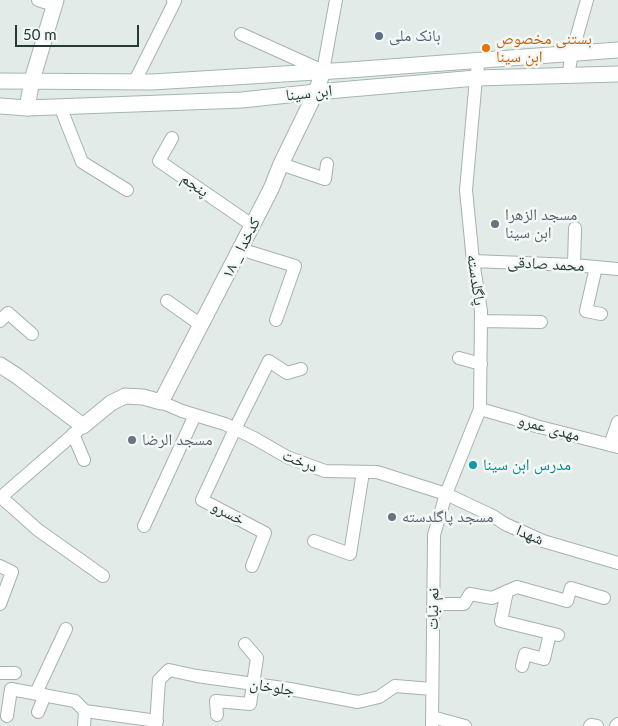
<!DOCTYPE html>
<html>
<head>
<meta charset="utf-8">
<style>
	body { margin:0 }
	#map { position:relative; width:618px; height:726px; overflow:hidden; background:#e3ebe8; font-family:Lato,sans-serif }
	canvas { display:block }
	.scale { position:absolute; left:15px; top:25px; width:124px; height:22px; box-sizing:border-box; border:2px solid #253a37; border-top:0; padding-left:6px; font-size:15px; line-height:18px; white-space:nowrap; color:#253a37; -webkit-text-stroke:4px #f3f8f6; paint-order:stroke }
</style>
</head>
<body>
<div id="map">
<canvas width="618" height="726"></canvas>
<div class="scale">50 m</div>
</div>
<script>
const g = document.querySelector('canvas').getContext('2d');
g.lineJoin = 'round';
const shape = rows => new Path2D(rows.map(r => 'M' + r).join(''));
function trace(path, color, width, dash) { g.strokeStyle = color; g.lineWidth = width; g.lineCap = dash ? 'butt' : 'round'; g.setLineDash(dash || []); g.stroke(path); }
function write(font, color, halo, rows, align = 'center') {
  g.font = font + ' Lato,"Noto Naskh Arabic",sans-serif'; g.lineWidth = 5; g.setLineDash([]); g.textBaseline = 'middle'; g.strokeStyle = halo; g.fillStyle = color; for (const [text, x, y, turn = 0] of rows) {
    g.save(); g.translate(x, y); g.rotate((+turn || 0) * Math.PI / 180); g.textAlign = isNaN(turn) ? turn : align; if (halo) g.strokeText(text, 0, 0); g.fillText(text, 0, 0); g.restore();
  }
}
const minor = shape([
	[38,0,54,5],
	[241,34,323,71,336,0],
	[568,76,572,53,587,0],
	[134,83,175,1,173,0],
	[60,106,82,162,127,190],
	[172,138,159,161,252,225],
	[281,164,325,179,327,164],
	[240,249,295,266,276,320],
	[473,261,574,265,618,269],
	[574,265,575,228],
	[596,267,586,311,601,314],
	[167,301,201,325],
	[0,321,8,313,32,334],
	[481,321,541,322],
	[459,358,481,364],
	[161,402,182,411,225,424,254,438,287,457,325,471,377,472,446,494,493,516,505,524,543,541,618,563],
	[480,409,515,419,536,426,618,447],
	[73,434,84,460],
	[610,445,618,422],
	[1,497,38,530,103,576],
	[0,498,83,426],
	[144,526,195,415],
	[314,541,350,554,363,472],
	[0,566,12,572,0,604],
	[252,566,265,533,202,500,235,429,269,361,287,373,301,369],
	[507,591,501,621,558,635],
	[433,604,464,604,470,594,492,598,517,587,567,601,571,588,604,598],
	[522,666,525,654,544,659,550,633],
	[0,673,15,673],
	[36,693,66,629],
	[38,712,45,695],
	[217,715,216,701,250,704,257,658,245,644],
	[7,716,11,689,75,701,85,711],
	[432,717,465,726],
	[84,726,85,711,157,721],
	[156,726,159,680,169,670,197,676,290,689,358,702,379,697,395,686,432,689],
	[432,726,434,535,446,494,480,409,481,311,473,261,466,190,476,78,479,60],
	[590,726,591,725,597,726],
	[616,726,618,724]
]);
const tertiary = shape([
	[27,108,32,80,56,0],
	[0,365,17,376,83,426,111,403,125,396,143,397,161,402,271,189,281,164,316,92,323,71]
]);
const secondary = shape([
	[0,81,152,82,349,70,618,50],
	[0,106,27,108,242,100,316,92,476,78,618,74]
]);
const markers = [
	[379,36,5,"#5c6f8a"],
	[486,48,5,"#e8710a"],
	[495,224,5,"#6b7280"],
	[132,440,5,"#6b7280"],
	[473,465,5,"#0f9aa8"],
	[392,517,5,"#6b7280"]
];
const serviceNames = [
	["بانک ملی",389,36]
];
const foodNames = [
	["بستنی مخصوص",496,39],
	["ابن سینا",496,57]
];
const streetNames = [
	["ابن سینا",309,93,-6],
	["پنجم",195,185,35],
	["۱۸ _ کدخدا",241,248,-63],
	["محمد صادقی",546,264,3],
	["پاگلدسته",476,280,82],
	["مهدی عمرو",549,428,15],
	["درخت",300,461,22],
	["خسرو",228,513,27],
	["شهدا",530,535,23],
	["نم نبات",433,609,-89],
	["جلوخان",272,687,9]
];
const worshipNames = [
	["مسجد الزهرا",505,215],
	["ابن سینا",505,233],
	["مسجد الرضا",142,440],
	["مسجد پاگلدسته",402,517]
];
const cultureNames = [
	["مدرس ابن سینا",483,465]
];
trace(minor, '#a6b2af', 14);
trace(tertiary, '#a6b2af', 17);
trace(secondary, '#a3b6b1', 17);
trace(minor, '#fff', 12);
trace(tertiary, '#fff', 15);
trace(secondary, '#fff', 15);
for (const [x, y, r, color] of markers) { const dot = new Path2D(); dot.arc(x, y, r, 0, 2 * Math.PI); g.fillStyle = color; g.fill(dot); trace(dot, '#f3f8f6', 2); }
write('16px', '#4e5e75', '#f3f8f6', serviceNames, 'left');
write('16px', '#c56008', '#f3f8f6', foodNames, 'left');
write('16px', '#253a37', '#f3f8f6', streetNames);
write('16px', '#5b616d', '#f3f8f6', worshipNames, 'left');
write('16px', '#0d838f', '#f3f8f6', cultureNames, 'left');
</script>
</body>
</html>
